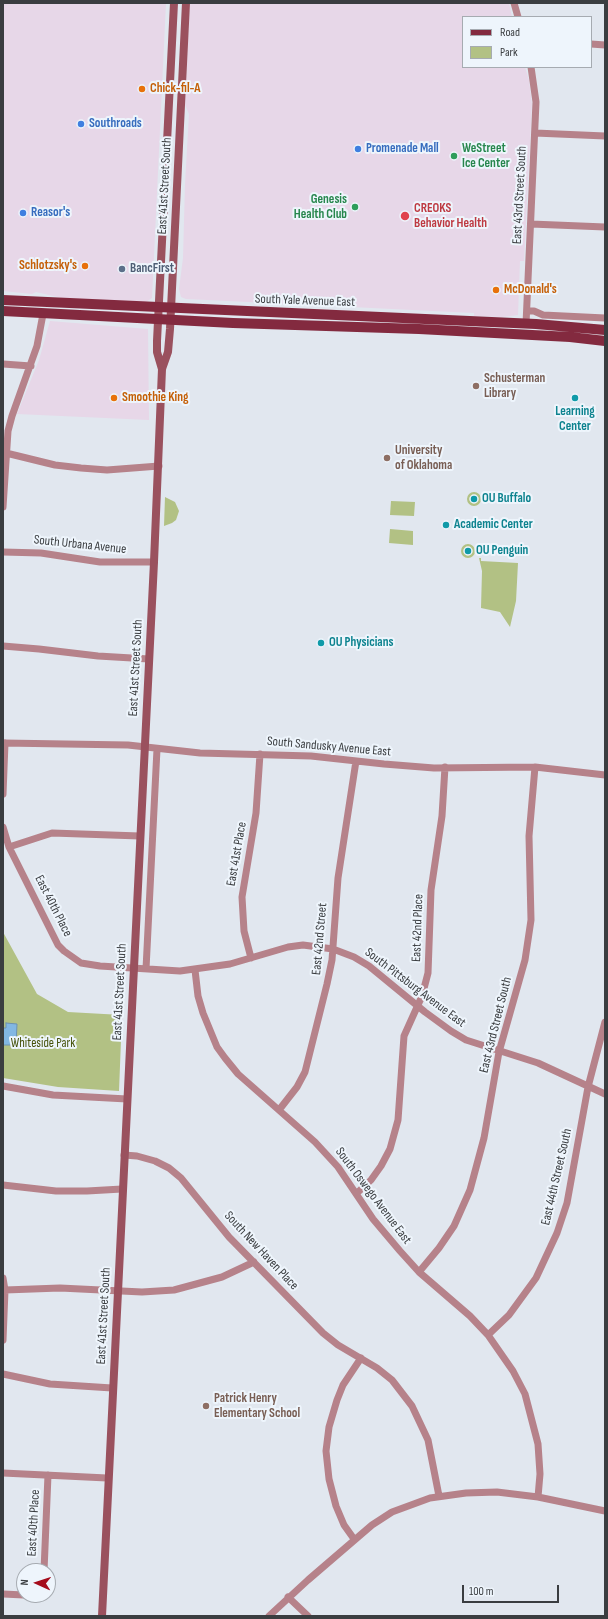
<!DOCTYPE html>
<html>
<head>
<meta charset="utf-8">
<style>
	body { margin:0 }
	#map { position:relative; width:608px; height:1619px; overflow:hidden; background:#e1e7ef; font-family:"Sofia Sans Condensed",sans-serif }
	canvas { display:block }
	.frame { position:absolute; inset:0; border:4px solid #3a3d40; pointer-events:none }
	.legend { position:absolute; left:462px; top:16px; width:130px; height:52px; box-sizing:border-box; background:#eef5fc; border:1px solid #a6abb1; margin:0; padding:5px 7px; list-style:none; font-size:12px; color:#3a3d40 }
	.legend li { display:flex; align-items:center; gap:8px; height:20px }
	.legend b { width:20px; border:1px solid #a6abb1 }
	.north { position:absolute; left:16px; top:1563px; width:40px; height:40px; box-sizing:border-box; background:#eef5fc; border:1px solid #a6abb1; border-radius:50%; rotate:273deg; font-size:11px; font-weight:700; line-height:16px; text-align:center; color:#3a3d40 }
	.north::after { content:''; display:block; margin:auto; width:14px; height:18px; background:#a50c1c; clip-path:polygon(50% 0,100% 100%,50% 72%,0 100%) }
	.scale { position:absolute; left:462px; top:1585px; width:97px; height:18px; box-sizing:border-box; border:2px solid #3a3d40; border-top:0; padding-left:5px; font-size:12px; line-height:14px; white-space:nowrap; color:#3a3d40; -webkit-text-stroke:3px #eef5fc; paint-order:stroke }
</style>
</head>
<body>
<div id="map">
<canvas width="608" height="1619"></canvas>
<div class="frame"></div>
<ul class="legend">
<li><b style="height:5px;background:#832a3f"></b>Road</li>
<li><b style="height:11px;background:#b2c184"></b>Park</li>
</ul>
<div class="north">N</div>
<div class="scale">100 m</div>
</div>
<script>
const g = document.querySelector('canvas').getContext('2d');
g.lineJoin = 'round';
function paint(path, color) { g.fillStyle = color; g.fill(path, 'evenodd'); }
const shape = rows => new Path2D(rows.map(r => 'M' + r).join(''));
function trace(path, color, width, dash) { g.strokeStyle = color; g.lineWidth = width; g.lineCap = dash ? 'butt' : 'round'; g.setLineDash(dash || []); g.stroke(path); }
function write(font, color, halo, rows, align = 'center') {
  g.font = font + ' "Sofia Sans Condensed",sans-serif'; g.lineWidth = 4; g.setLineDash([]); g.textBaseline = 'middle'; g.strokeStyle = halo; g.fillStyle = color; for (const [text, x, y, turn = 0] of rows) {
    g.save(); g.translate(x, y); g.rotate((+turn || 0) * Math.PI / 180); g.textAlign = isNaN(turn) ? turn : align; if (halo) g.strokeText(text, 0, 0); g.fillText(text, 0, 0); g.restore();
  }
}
const commercial = shape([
	[3,3,166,3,152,298,146,302,66,299,36,292,32,294,3,291],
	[190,3,509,3,512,17,463,17,463,67,525,67,529,80,532,104,524,261,520,261,518,315,502,317,474,316,474,313,186,299,181,297,179,289,183,258,185,184,189,114,185,105],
	[50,321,148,329,149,420,17,414,39,360]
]);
const green = shape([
	'467 499a7 7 0 1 1 14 0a7 7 0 1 1-14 0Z',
	[165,497,175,502,179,511,176,520,172,523,164,526],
	[391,501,415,502,414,516,390,515],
	[390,529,413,531,413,545,389,543],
	'461 551a7 7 0 1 1 14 0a7 7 0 1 1-14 0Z',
	[479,558,481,558,481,561,518,563,516,601,510,627,500,612,481,608,482,571],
	[3,932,37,994,68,1012,122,1015,119,1091,58,1087,3,1078]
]);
const water = shape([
	[6,1023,17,1024,16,1045,3,1045,3,1028,6,1028,6,1023]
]);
const minor = shape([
	[514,3,518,17],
	[591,44,605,45],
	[535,133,605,136],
	[531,224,605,227],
	[527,311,534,311,543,315,605,318],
	[526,324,536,102,531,67],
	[3,364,31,366],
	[6,453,55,465,81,468,107,470,159,466],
	[3,507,8,431,12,416,37,346,43,314],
	[3,552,41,553,100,562,154,562],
	[3,646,39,649,98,656,149,659],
	[3,743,128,745,200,753,311,756,384,764,434,768,535,767,605,775],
	[3,794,5,743],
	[3,827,9,847,58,945,64,951,81,963,100,966,180,971,230,964,288,947,303,945,333,949,354,957,369,966,425,1012,451,1031,466,1040,538,1063,605,1094],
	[9,847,52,833,140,836],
	[251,958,244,931,242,897,256,813,260,754],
	[146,969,157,749],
	[195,970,198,996,203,1013,217,1047,225,1058,238,1074,315,1142,338,1167,373,1219,400,1251,419,1272,470,1316,488,1335,513,1371,525,1394,538,1444,540,1474,538,1497],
	[3,1086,53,1095,127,1099],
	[279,1110,297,1087,305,1072,327,984,332,960,338,878,356,761],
	[124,1155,137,1156,155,1161,169,1168,181,1178,229,1237,323,1333,338,1345,377,1368,392,1380,412,1406,428,1440,439,1496],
	[3,1185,56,1191,87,1191,122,1189],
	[357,1193,371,1180,381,1166,390,1149,398,1120,404,1036,422,996,428,973,431,890,442,816,445,767],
	[419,1272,439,1248,454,1226,470,1190,484,1138,499,1052,525,960,531,920,529,836,535,767],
	[3,1278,5,1290,3,1340],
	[5,1290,60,1288,142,1292,174,1290,222,1277,254,1262],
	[488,1335,509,1315,536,1278,557,1233,567,1203,588,1087,605,1022],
	[3,1374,50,1384,112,1388],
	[3,1473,107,1478],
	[354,1539,344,1525,336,1506,329,1479,326,1451,329,1427,337,1400,343,1385,361,1358],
	[44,1571,48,1475],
	[3,1594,24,1595],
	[26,1595,43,1595],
	[288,1597,308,1616],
	[269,1616,308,1580,372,1525,392,1512,430,1498,466,1493,497,1492,538,1497,605,1511]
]);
const secondary = shape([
	[162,369,157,352,157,341,174,3],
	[102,1616,154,562,162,369,168,352,170,329,186,3]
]);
const primary = shape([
	[3,300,536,324,605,330],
	[3,311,233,323,419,329,570,337,605,341]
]);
const markers = [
	[142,89,4,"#e8710a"],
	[81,124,4,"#3f7fe0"],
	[358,149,4,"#3f7fe0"],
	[454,156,4,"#2e9e5b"],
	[355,207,4,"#2e9e5b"],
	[23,213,4,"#3f7fe0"],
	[405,216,5,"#e0444e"],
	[85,266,4,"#e8710a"],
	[122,269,4,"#5c6f8a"],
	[496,290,4,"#e8710a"],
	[476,386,4,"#8d6e63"],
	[114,398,4,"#e8710a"],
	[575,398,4,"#0f9aa8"],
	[387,458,4,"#8d6e63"],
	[474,499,4,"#0f9aa8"],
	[446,525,4,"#0f9aa8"],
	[468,551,4,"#0f9aa8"],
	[321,643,4,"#0f9aa8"],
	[206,1406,4,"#8d6e63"]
];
const foodNames = [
	["Chick-fil-A",150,89],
	["Schlotzsky's",77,266,"right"],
	["McDonald's",504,290],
	["Smoothie King",122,398]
];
const shopNames = [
	["Southroads",89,124],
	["Promenade Mall",366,149],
	["Reasor's",31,213]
];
const leisureNames = [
	["WeStreet",462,149],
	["Ice Center",462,164],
	["Genesis",347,200,"right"],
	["Health Club",347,215,"right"]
];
const streetNames = [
	["East 41st Street South",165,186,-87],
	["East 43rd Street South",520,195,-87],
	["South Yale Avenue East",305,301,2],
	["South Urbana Avenue",80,545,6],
	["East 41st Street South",136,668,-87],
	["South Sandusky Avenue East",329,747,5],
	["East 41st Place",237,854,-80],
	["East 40th Place",53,906,63],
	["East 42nd Place",418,928,-88],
	["East 42nd Street",320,939,-85],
	["South Pittsburg Avenue East",415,988,37],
	["East 41st Street South",120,992,-87],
	["East 43rd Street South",496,1025,-76],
	["East 44th Street South",557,1177,-77],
	["South Oswego Avenue East",373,1196,53],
	["South New Haven Place",261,1251,47],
	["East 41st Street South",104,1316,-87],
	["East 40th Place",34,1523,-87]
];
const healthNames = [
	["CREOKS",414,209],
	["Behavior Health",414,224]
];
const serviceNames = [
	["BancFirst",130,269]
];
const educationNames = [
	["Schusterman",484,379],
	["Library",484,394],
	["University",395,451],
	["of Oklahoma",395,466],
	["Patrick Henry",214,1399],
	["Elementary School",214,1414]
];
const cultureNames = [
	["Learning",575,412,"center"],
	["Center",575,427,"center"],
	["OU Buffalo",482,499],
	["Academic Center",454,525],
	["OU Penguin",476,551],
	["OU Physicians",329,643]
];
const parkNames = [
	["Whiteside Park",43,1044]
];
paint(commercial, '#e7d7e8');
paint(green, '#b2c184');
paint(water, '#82b7e3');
trace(water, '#6c92b2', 1);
trace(minor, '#b6828a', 7);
trace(secondary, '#9a515e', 8);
trace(primary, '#832a3f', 10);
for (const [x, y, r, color] of markers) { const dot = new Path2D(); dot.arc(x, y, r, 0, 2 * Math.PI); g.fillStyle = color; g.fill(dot); trace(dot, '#eef5fc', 1.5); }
write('bold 13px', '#c56008', '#eef5fc', foodNames, 'left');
write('bold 13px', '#366cbe', '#eef5fc', shopNames, 'left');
write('bold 13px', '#27864d', '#eef5fc', leisureNames, 'left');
write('13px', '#3a3d40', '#eef5fc', streetNames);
write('bold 13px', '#be3a42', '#eef5fc', healthNames, 'left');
write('bold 13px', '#4e5e75', '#eef5fc', serviceNames, 'left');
write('bold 13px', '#785e54', '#eef5fc', educationNames, 'left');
write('bold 13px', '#0d838f', '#eef5fc', cultureNames, 'left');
write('13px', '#455109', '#eef5fc', parkNames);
</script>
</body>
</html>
